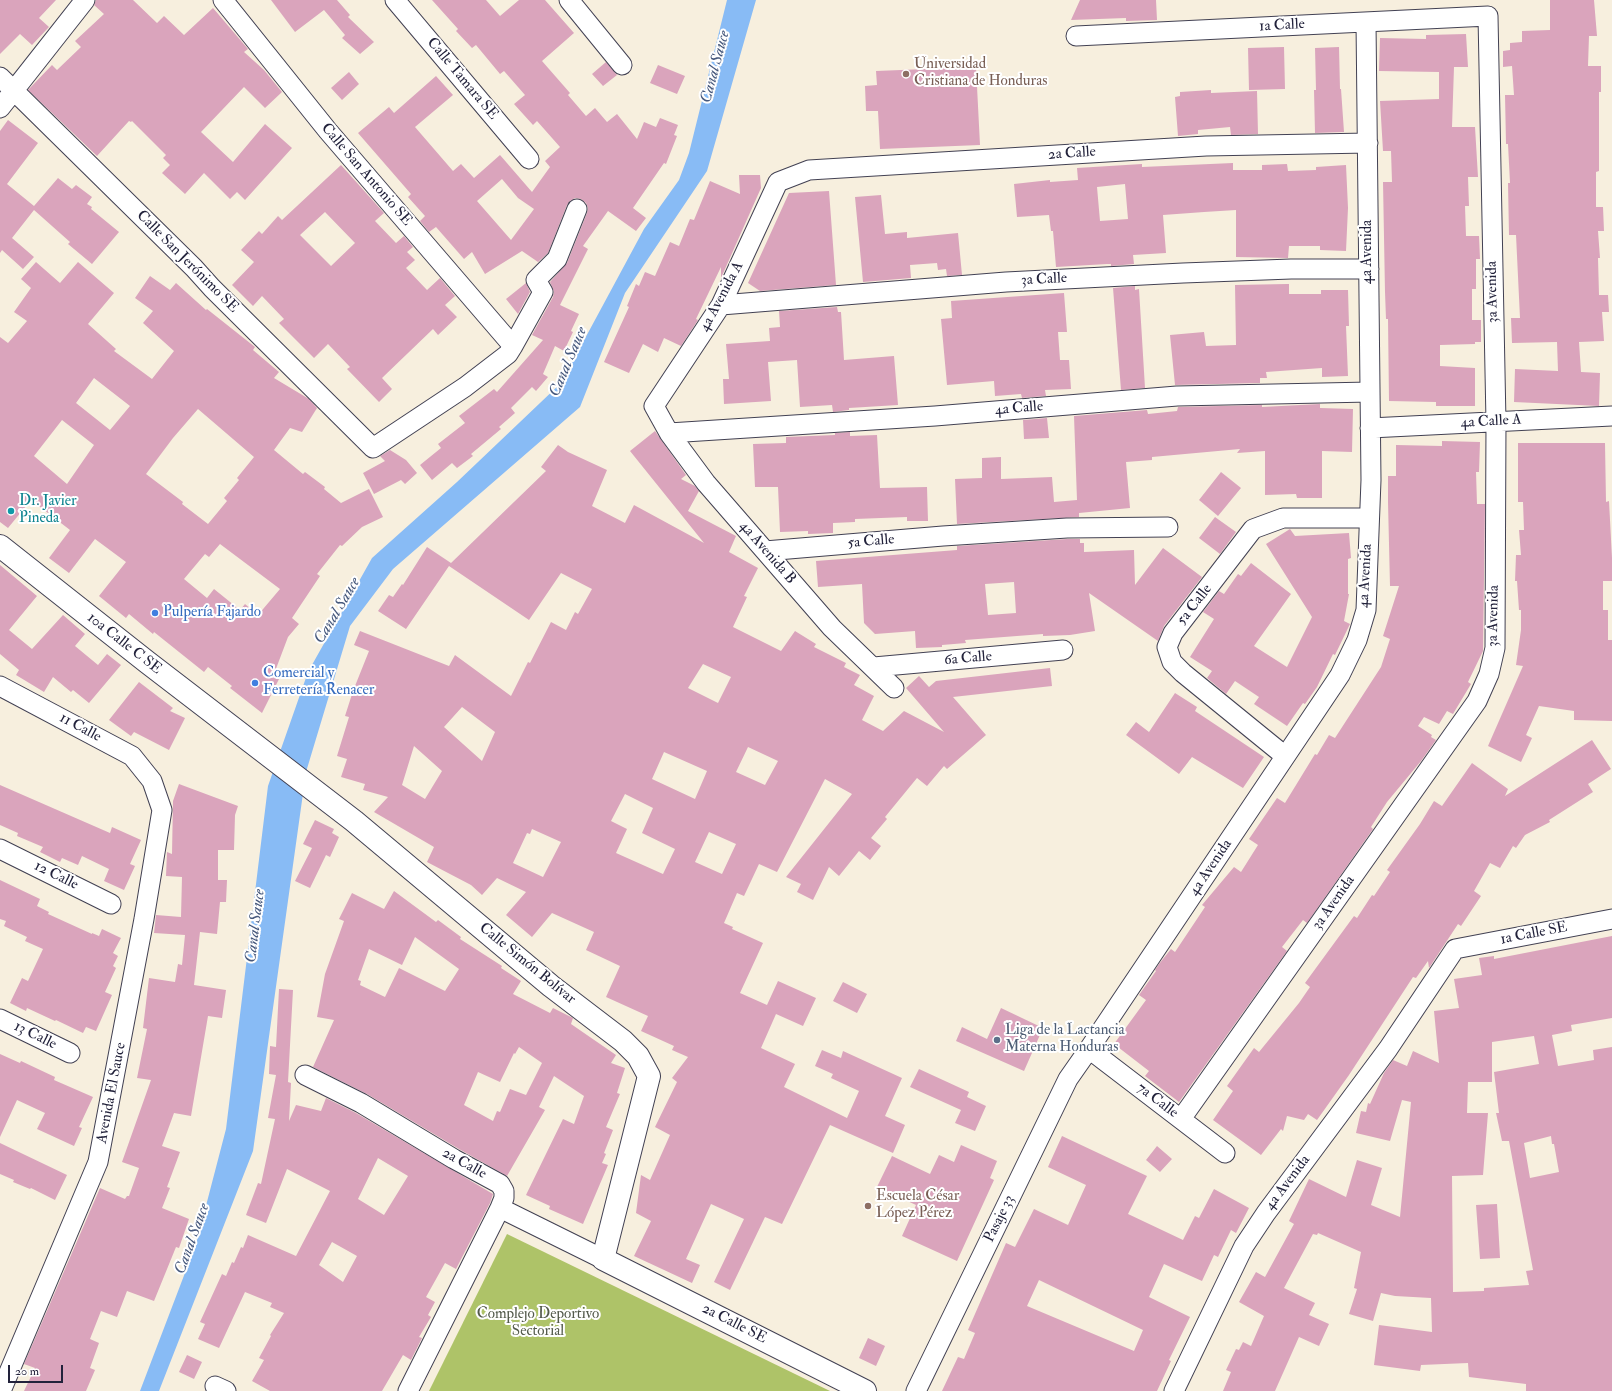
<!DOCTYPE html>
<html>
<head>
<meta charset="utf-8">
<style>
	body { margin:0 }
	#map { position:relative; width:1612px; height:1391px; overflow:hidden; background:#f7efde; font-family:"IM FELL Double Pica",serif }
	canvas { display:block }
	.scale { position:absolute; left:8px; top:1365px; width:55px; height:18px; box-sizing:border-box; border:2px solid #22223b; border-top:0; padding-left:5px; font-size:12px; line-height:14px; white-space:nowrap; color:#22223b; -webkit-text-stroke:3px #fff; paint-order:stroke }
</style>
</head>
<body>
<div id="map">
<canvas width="1612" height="1391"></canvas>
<div class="scale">20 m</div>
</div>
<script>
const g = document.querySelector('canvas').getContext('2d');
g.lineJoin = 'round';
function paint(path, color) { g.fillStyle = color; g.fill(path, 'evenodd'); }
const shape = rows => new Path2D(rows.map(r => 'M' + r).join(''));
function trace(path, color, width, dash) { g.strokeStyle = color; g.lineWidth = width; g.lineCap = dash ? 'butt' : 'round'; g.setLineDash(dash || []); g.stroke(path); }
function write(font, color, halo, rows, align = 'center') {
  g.font = font + ' "IM FELL Double Pica",serif'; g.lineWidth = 4; g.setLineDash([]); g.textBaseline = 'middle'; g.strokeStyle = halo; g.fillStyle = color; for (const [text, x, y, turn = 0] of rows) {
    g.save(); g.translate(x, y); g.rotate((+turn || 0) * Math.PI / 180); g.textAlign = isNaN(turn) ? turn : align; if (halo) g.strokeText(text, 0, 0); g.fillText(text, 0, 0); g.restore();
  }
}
const green = shape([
	[507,1234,830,1391,429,1391]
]);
const water = shape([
	[727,0,756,0,707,171,625,293,580,407,393,569,350,626,306,772,253,1151,159,1391,140,1391,196,1244,226,1129,268,786,308,672,372,558,457,482,561,383,644,229,679,180,689,153]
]);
const building = shape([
	[0,0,56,0,39,18,49,27,32,45,20,34,0,54],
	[96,0,133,0,157,23,164,16,184,35,213,8,248,49,244,52,264,70,282,92,265,108,244,87,201,132,233,162,265,124,292,148,245,200,237,192,230,199,204,173,185,194,162,173,170,165,163,158,166,155,132,121,131,122,129,121,97,156,28,90,52,65,57,70,81,47,75,41,104,14,94,5],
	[271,0,337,0,350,15,348,17,374,42,360,54,342,38,345,35,324,10,295,32],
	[432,0,486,0,500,16,519,0,545,0,574,33,542,61,570,93,568,95,586,116,595,108,607,122,617,114,637,139,644,122,656,127,660,118,678,125,674,135,677,136,666,164,664,163,633,208,646,218,636,231,608,211,583,246,588,249,560,305,579,314,571,331,573,332,564,351,555,346,543,374,548,377,536,391,532,387,511,408,515,413,499,427,501,429,471,454,473,456,457,468,452,463,432,480,420,465,441,448,438,444,465,423,459,416,494,389,497,392,543,340,532,335,553,297,554,292,550,282,567,263,587,213,588,208,586,203,581,199,575,198,570,201,567,205,548,253,538,262,522,251,485,274,472,252,464,259,436,227,429,232,420,221,425,216,408,197,411,194,358,133,389,107,394,113,436,76,453,95,415,127,453,171,461,164,474,178,500,155,532,192,550,167,545,161,560,147,537,121,533,125,514,104,525,95,504,71,500,74,476,45,472,48,456,31,458,29],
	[502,179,518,198,534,209,511,240,477,201],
	[1080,0,1156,0,1157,20,1126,21,1126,18,1071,20],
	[1550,0,1594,0,1597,36,1589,36,1588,66,1601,66,1601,92,1599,92,1599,171,1596,172,1596,207,1603,207,1604,231,1598,231,1600,258,1598,258,1599,295,1608,295,1609,312,1602,312,1604,341,1579,342,1581,372,1600,373,1599,406,1514,402,1515,369,1558,371,1557,342,1512,343,1511,318,1520,318,1516,235,1509,235,1508,183,1510,183,1508,144,1506,144,1505,95,1514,95,1512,66,1503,67,1503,51,1510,50,1510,43,1522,42,1522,31,1550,30],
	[1466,34,1468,67,1454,67,1452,127,1475,127,1478,177,1468,177,1469,206,1465,206,1466,236,1479,236,1480,259,1476,259,1476,289,1472,289,1472,320,1481,320,1481,342,1475,342,1475,344,1440,345,1440,366,1475,368,1475,406,1436,406,1436,402,1389,401,1388,319,1386,319,1385,292,1383,182,1392,182,1391,151,1383,151,1380,101,1439,99,1439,72,1379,71,1380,38,1426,39,1426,35],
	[1284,47,1285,89,1249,90,1248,48],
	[1339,47,1340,89,1341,89,1344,132,1315,133,1314,90,1316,90,1315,48],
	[606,62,617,75,603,86,592,74],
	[658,65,685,76,677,94,650,83],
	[976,67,980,145,880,149,878,111,866,111,865,86,877,85,876,71],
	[349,72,359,84,342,100,331,88],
	[1211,90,1211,93,1257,91,1258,134,1231,135,1230,127,1198,130,1198,134,1178,136,1175,97,1180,96,1180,92],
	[8,120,38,143,7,184,34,206,58,178,72,189,76,185,92,197,87,204,92,207,91,209,119,232,92,264,68,244,70,242,34,210,12,238,34,257,23,269,2,250,0,253,0,131],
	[1233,163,1233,170,1262,170,1262,165,1287,164,1288,171,1316,170,1316,167,1346,165,1348,208,1346,251,1320,250,1320,246,1289,246,1288,258,1236,257,1236,210,1204,212,1163,215,1166,253,1133,255,1134,264,1111,266,1111,264,1107,264,1056,267,1053,231,1051,231,1049,215,1017,217,1014,184,1050,180,1050,182,1078,180,1077,168,1142,164,1142,167],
	[1125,184,1128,219,1100,221,1097,187],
	[341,165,384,213,375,221,396,243,404,236,413,247,407,252,415,260,406,268,427,290,440,278,455,296,445,305,457,317,438,335,433,329,382,378,392,389,379,402,347,369,350,367,328,344,314,358,279,323,284,319,262,296,253,306,232,285,254,262,241,250,259,231,262,234,278,216,282,220],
	[325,212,355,243,331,266,300,235],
	[739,175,760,175,761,188,721,278,721,267,696,319,698,320,681,346,664,338,658,352,643,344,629,373,604,362,629,307,627,306,636,284,639,286,645,272,655,276,670,242,679,246,690,219,694,220,710,181,740,194],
	[829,191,836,285,760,291,748,283,789,193],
	[881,195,885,234,907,232,907,238,958,233,962,275,947,276,946,269,938,270,937,263,910,265,911,278,863,282,855,197],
	[36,262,60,283,78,262,114,293,88,324,116,349,114,351,152,379,174,351,143,323,153,311,135,298,150,276,170,290,176,283,206,310,207,309,255,347,253,350,279,372,274,378,309,399,317,408,302,432,290,428,274,450,303,474,305,472,325,487,324,489,341,503,369,489,383,517,362,527,342,546,340,545,317,574,320,576,292,618,299,624,288,637,274,674,279,679,262,713,230,688,232,686,208,667,204,672,154,632,153,634,129,614,126,618,99,596,126,562,95,539,69,573,49,558,70,530,31,500,8,528,0,522,0,337,8,343,27,321,14,312,31,288,21,279],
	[94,378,130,406,110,430,76,403],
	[198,409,254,457,237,478,239,480,224,498,227,501,208,524,182,504,183,502,146,474,173,438],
	[62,420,94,445,67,484,34,456],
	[220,544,280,589,258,615,245,604,240,610,214,589,207,598,184,579,205,554,209,557],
	[526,283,530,292,518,314,506,299],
	[1287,284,1289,284,1289,294,1321,294,1321,290,1348,290,1349,326,1346,326,1348,376,1322,377,1322,368,1266,372,1267,378,1260,378,1260,383,1175,385,1170,335,1204,332,1206,346,1236,345,1235,285],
	[1135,286,1135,290,1139,289,1145,388,1121,390,1113,288],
	[1064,293,1067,332,1058,332,1060,360,1069,360,1071,389,1045,390,1046,396,1022,398,1021,394,995,396,994,381,947,385,941,319,952,318,951,301],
	[837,307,838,312,841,312,844,360,894,356,898,405,849,408,849,410,833,412,832,405,800,407,797,360,768,362,771,401,724,404,723,379,729,379,726,344,770,341,769,328,780,327,779,311],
	[1320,404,1320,408,1353,409,1352,452,1322,451,1322,498,1297,498,1296,494,1265,495,1265,451,1237,453,1240,449,1152,457,1152,460,1126,462,1130,508,1079,513,1079,517,957,524,955,479,982,478,982,458,1001,457,1001,479,1052,477,1054,502,1077,500,1074,416,1147,410,1148,414,1177,411,1178,407,1262,405,1262,407],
	[1047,418,1049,438,1024,439,1023,420],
	[655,431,686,475,681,479,695,486,699,491,688,511,736,536,729,552,758,568,744,596,747,597,733,627,781,651,795,631,816,644,814,647,846,663,844,667,860,675,854,685,874,696,862,720,883,731,904,711,944,732,906,688,919,676,929,687,936,681,1050,668,1052,686,953,697,986,735,947,769,944,766,927,786,917,778,885,817,887,819,871,838,881,846,870,860,859,851,839,876,829,867,813,900,797,892,801,884,786,877,852,794,825,779,777,872,759,864,744,896,737,893,724,923,733,927,732,929,763,943,740,993,767,1005,778,981,816,998,803,1026,776,1014,761,1048,795,1064,784,1087,847,1118,859,1091,831,1078,833,1074,815,1066,822,1050,841,1058,843,1051,902,1078,885,1116,905,1125,893,1153,830,1125,782,1224,765,1217,730,1290,714,1282,744,1219,711,1204,686,1259,700,1265,692,1283,634,1256,651,1221,636,1213,641,1175,650,1180,670,1135,655,1127,677,1082,672,1078,688,1057,672,1050,674,1046,641,1031,648,1016,606,997,620,966,586,950,594,932,552,913,532,937,506,915,526,892,497,878,482,895,471,885,427,862,434,847,374,812,388,797,363,790,365,784,341,777,347,759,337,756,349,717,345,716,353,691,369,651,354,645,360,631,449,666,455,655,511,696,528,662,530,663,551,622,566,630,575,612,578,614,592,589,561,573,529,620,449,566,406,629,378,611,389,595,393,597,402,584,403,585,427,547,451,563,546,471,541,467,558,445,568,452,607,470,592,506,625,523,634,505,704,543,630,451],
	[703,664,731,677,718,703,688,688],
	[462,707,495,732,482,761,444,727],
	[414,746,442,771,425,799,402,785],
	[748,747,778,761,765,785,736,772],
	[664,752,707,771,695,799,652,779],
	[625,794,653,808,642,833,675,849,663,874,616,853,627,829,611,821],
	[532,829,561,842,543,877,513,863,527,833,530,834],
	[709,832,736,844,722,874,695,862],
	[850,432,850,436,877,435,880,488,927,487,928,521,907,521,907,517,855,519,855,522,833,523,833,533,808,534,808,531,780,532,778,487,755,487,753,444,786,443,786,437,835,435,835,433],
	[1442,441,1480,442,1479,472,1476,472,1477,504,1485,504,1483,651,1468,682,1471,684,1453,714,1447,711,1439,724,1424,717,1418,726,1432,735,1431,737,1436,740,1421,761,1387,802,1371,827,1373,829,1307,923,1303,920,1282,947,1287,951,1179,1102,1145,1076,1149,1071,1114,1044,1146,1000,1139,995,1156,971,1155,970,1159,964,1171,949,1175,952,1205,907,1202,905,1234,867,1241,872,1258,845,1249,839,1277,798,1285,803,1315,754,1317,755,1329,735,1335,738,1381,667,1390,639,1383,636,1399,586,1390,586,1388,502,1388,476,1396,476,1396,445,1442,446],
	[1518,443,1605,443,1606,502,1609,501,1612,558,1612,581,1603,581,1603,610,1608,610,1608,640,1612,640,1612,721,1574,720,1574,711,1539,706,1526,735,1532,738,1521,762,1488,746,1523,666,1516,665,1521,630,1521,610,1519,610,1517,581,1515,581,1516,555,1521,555,1519,530,1524,530,1523,502,1518,502],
	[390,450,406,460,417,473,405,484,401,480,374,494,363,473,385,461,380,456],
	[1221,472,1241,488,1218,516,1199,500],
	[1215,517,1236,532,1220,554,1199,538],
	[1290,529,1295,536,1349,533,1351,558,1348,559,1348,594,1349,594,1344,621,1350,624,1335,655,1333,654,1317,687,1305,704,1303,703,1287,726,1254,704,1259,697,1235,681,1226,694,1207,678,1212,671,1190,657,1214,619,1203,612,1219,591,1224,594,1238,574,1241,576,1251,563,1291,594,1254,646,1287,667,1312,617,1266,544],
	[1067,539,1080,539,1080,543,1084,543,1084,552,1134,550,1135,585,1163,548,1202,577,1164,626,1158,641,1089,593,1095,631,1070,635,1043,636,1043,634,965,640,966,643,942,645,942,647,916,648,915,631,875,634,864,623,862,584,818,587,816,561,957,550,957,546],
	[1014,582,1016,613,988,615,985,584],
	[0,565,37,596,9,630,32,649,63,615,85,634,75,646,98,665,107,654,121,665,89,703,73,690,71,692,53,677,44,692,16,675,19,670,0,654],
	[139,682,173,708,170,711,185,718,169,750,134,732,131,736,109,720],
	[1175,693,1197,707,1195,711,1264,757,1243,788,1192,757,1179,774,1126,735,1136,722,1149,732],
	[1592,740,1611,769,1588,784,1593,792,1549,820,1550,822,1525,835,1516,848,1513,846,1500,868,1490,863,1474,891,1481,896,1461,926,1458,924,1429,968,1428,961,1416,978,1413,977,1349,1075,1317,1120,1308,1114,1304,1120,1287,1116,1283,1131,1281,1129,1261,1155,1213,1120,1233,1091,1227,1086,1254,1048,1259,1052,1299,1003,1310,987,1305,983,1354,916,1357,918,1372,895,1374,896,1390,872,1387,870,1420,824,1434,801,1442,806,1472,763,1508,789,1505,796],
	[179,784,238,806,235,815,234,850,218,850,218,880,227,880,226,902,220,902,217,934,200,932,194,985,226,990,222,1018,208,1016,191,1116,174,1113,162,1146,180,1152,167,1187,170,1188,162,1208,189,1219,179,1248,176,1247,154,1301,127,1291,117,1317,101,1311,90,1339,99,1343,90,1368,95,1370,86,1391,24,1391,35,1368,24,1364,100,1188,125,1199,127,1196,129,1196,139,1168,122,1162,151,1080,137,1078,147,1029,143,1028,149,978,175,982,178,964,182,965,185,935,154,933,156,915,181,917,182,877,166,876,167,852,172,854,173,801],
	[0,785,110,833,112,827,141,840,130,864,135,866,124,890,104,881,109,869,82,856,78,865,62,858,60,862,40,852,43,847,17,836,18,833,0,825],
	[315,820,334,829,332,833,339,837,330,857,326,855,310,888,295,881,312,848,303,844],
	[0,880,40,899,37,906,49,912,48,914,92,934,92,933,99,936,102,929,121,938,113,953,118,956,113,966,116,968,105,992,112,995,96,1031,86,1027,83,1033,56,1020,55,1021,27,1008,26,1011,10,1003,22,978,28,981,43,949,25,941,27,937,4,926,6,921,0,919],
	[394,891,436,922,438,920,461,937,460,939,502,966,501,968,521,981,513,994,550,1013,553,1008,573,1018,571,1024,616,1055,611,1063,625,1068,617,1093,620,1094,606,1127,613,1130,604,1153,606,1154,602,1163,608,1165,583,1224,549,1209,550,1206,526,1195,563,1119,574,1124,584,1096,554,1076,539,1107,545,1110,507,1176,459,1149,367,1094,313,1067,334,1020,317,1017,325,974,344,921,339,919,352,893,384,909],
	[415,937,459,969,445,991,399,968,385,997,360,985,361,981,358,980,369,949,402,965],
	[519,1047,542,1063,526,1095,510,1089,500,1112,497,1111,493,1121,464,1105,478,1072,500,1082,514,1053,515,1054],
	[1612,936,1612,1018,1571,1025,1572,1031,1552,1035,1558,1066,1594,1060,1593,1050,1612,1047,1612,1391,1526,1391,1526,1384,1469,1377,1468,1363,1421,1365,1420,1371,1374,1365,1379,1325,1432,1332,1431,1298,1395,1296,1381,1293,1373,1321,1349,1314,1357,1289,1354,1288,1361,1252,1318,1233,1317,1235,1313,1234,1284,1288,1315,1303,1309,1315,1329,1324,1319,1346,1299,1337,1275,1391,1223,1391,1231,1372,1226,1370,1236,1349,1239,1350,1243,1342,1251,1346,1264,1316,1239,1302,1256,1272,1265,1277,1294,1224,1289,1221,1309,1179,1346,1197,1357,1160,1382,1168,1371,1205,1400,1217,1411,1102,1402,1100,1390,1141,1356,1133,1361,1111,1366,1112,1368,1103,1370,1104,1384,1073,1393,1060,1407,1066,1413,1051,1439,1063,1434,1011,1459,1008,1454,979,1482,975,1479,958,1494,956,1494,959],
	[1534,1036,1539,1064,1494,1072,1499,1113,1496,1113,1502,1141,1509,1141,1533,1270,1526,1271,1529,1285,1484,1288,1484,1291,1453,1292,1452,1176,1483,1175,1488,1113,1467,1113,1468,1082,1492,1082,1492,1042],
	[1551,1136,1552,1144,1554,1144,1559,1172,1530,1178,1524,1143],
	[843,982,867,994,857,1013,833,1001],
	[279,989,293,990,288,1082,291,1083,289,1121,296,1105,321,1111,326,1098,356,1113,493,1194,490,1203,456,1269,445,1263,426,1297,435,1302,428,1315,431,1317,419,1337,422,1338,411,1360,403,1355,382,1391,270,1391,252,1381,264,1360,259,1358,271,1336,270,1335,284,1313,270,1307,272,1303,245,1292,219,1348,198,1339,205,1324,200,1322,222,1274,226,1276,232,1262,234,1263,241,1247,243,1248,248,1235,296,1256,330,1191,287,1169,266,1223,246,1215,258,1183,261,1184,275,1119,268,1118,276,1075,269,1074,270,1046,276,1047],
	[378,1158,408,1176,384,1215,358,1199],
	[332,1242,357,1256,343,1282,319,1265],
	[1001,1008,1043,1028,1024,1071,956,1041,962,1027,987,1039],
	[0,1054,20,1063,21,1061,55,1077,54,1080,93,1097,79,1127,82,1128,74,1146,37,1129,45,1113,17,1100,0,1137],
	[919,1069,969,1092,967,1097,986,1106,975,1131,955,1123,961,1110,910,1087],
	[1062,1136,1147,1176,1128,1214,1183,1240,1195,1216,1199,1218,1214,1189,1249,1208,1236,1233,1231,1230,1218,1257,1214,1255,1202,1281,1164,1264,1149,1297,1190,1317,1169,1360,1171,1361,1157,1391,942,1391,958,1357,964,1359,975,1333,968,1330,1006,1243,1015,1247,1034,1209,1068,1225,1086,1185,1048,1167],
	[1039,1280,1143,1330,1134,1351,1027,1306],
	[0,1143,67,1175,55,1200,31,1188,30,1189,13,1182,14,1180,0,1174],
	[961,1145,997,1161,990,1178,994,1180,957,1261,902,1236,916,1205,877,1187,892,1156,930,1174,939,1155,954,1162],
	[1157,1146,1172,1159,1160,1172,1146,1160],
	[1497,1204,1500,1258,1480,1259,1476,1205],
	[868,1338,885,1346,876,1366,859,1358],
	[187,1355,202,1362,194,1379,179,1372]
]);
const minor = shape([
	[223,0,328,131,513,346],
	[395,0,529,159],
	[569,0,622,65],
	[1076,36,1488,16,1496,422,1495,648,1489,674,1477,701,1181,1119],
	[0,77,194,268,212,288,373,448,465,387,508,354,513,346,543,292,536,280,557,259,577,209],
	[0,108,85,0],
	[721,305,1006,282,1183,273,1291,269,1369,269],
	[1370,428,1612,416],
	[669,433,935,416,1177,396,1370,392],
	[765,551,943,536,1067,528,1168,527],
	[874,667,1063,650],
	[0,686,132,756,152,781,162,810,144,919,98,1162,1,1391],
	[894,688,832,628,706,483,669,433,654,406,721,305,778,182,809,170,1206,146,1368,143],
	[1285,756,1183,673,1172,662,1167,647,1173,633,1253,529,1283,518,1368,518],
	[0,849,111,904],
	[0,1019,70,1053],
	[1089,1049,1225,1153],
	[305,1075,361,1103,454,1159,500,1184,504,1191,504,1198,500,1208,603,1259],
	[215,1386,226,1391],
	[408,1391,500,1208],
	[916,1391,1068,1079,1089,1049,1340,675,1357,640,1366,610,1371,480,1366,22],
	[1174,1391,1244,1246,1266,1213,1388,1049,1455,949,1612,919]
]);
const tertiary = shape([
	[0,546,147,662,354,821,551,986,623,1041,638,1056,649,1076,603,1259,865,1391]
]);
const markers = [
	[906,74,4,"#8d6e63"],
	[11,511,4,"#0f9aa8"],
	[155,613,4,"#3f7fe0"],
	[255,683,4,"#3f7fe0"],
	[997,1040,4,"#5c6f8a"],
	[868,1206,4,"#8d6e63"]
];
const streetNames = [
	["1a Calle",1282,26,-3],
	["Calle Tamara SE",462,79,50],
	["2a Calle",1072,154,-4],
	["Calle San Antonio SE",366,175,49],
	["4a Avenida",1368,252,-90],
	["Calle San Jerónimo SE",187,262,45],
	["3a Calle",1044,280,-3],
	["3a Avenida",1493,292,-91],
	["4a Avenida A",722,297,-62],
	["4a Calle",1019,409,-5],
	["4a Calle A",1491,422,-3],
	["5a Calle",871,542,-5],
	["4a Avenida B",767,553,49],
	["4a Avenida",1366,576,-87],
	["5a Calle",1195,605,-52],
	["3a Avenida",1494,616,-89],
	["10a Calle C SE",124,644,38],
	["6a Calle",968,659,-5],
	["11 Calle",80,728,28],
	["4a Avenida",1211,868,-56],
	["12 Calle",56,876,26],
	["3a Avenida",1334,903,-55],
	["1a Calle SE",1534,934,-11],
	["Calle Simón Bolívar",527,964,39],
	["13 Calle",35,1036,26],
	["Avenida El Sauce",112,1093,-79],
	["7a Calle",1157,1101,37],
	["2a Calle",464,1164,29],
	["4a Avenida",1288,1183,-53],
	["Pasaje 33",1000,1219,-64],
	["2a Calle SE",734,1324,27]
];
const educationNames = [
	["Universidad",914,65],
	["Cristiana de Honduras",914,82],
	["Escuela César",876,1197],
	["López Pérez",876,1214]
];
const cultureNames = [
	["Dr. Javier",19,502],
	["Pineda",19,519]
];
const shopNames = [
	["Pulpería Fajardo",163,613],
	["Comercial y",263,674],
	["Ferretería Renacer",263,691]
];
const serviceNames = [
	["Liga de la Lactancia",1005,1031],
	["Materna Honduras",1005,1048]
];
const parkNames = [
	["Complejo Deportivo",538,1315],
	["Sectorial",538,1332]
];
const waterNames = [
	["Canal Sauce",716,67,-75],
	["Canal Sauce",569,362,-67],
	["Canal Sauce",338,611,-59],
	["Canal Sauce",256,926,-83],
	["Canal Sauce",193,1239,-70]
];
paint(green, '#aec368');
paint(water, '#88bbf5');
paint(building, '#daa4bc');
trace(minor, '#424153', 21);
trace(tertiary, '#424153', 24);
trace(minor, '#fff', 19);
trace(tertiary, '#fff', 22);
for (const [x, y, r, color] of markers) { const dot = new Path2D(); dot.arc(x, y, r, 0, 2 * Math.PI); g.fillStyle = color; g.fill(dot); trace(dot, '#fff', 1.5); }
write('15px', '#22223b', '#fff', streetNames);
write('15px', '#785e54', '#fff', educationNames, 'left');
write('15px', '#0d838f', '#fff', cultureNames, 'left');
write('15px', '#366cbe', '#fff', shopNames, 'left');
write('15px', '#4e5e75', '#fff', serviceNames, 'left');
write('15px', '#535a4b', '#fff', parkNames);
write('italic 16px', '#46587c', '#fff', waterNames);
</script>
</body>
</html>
